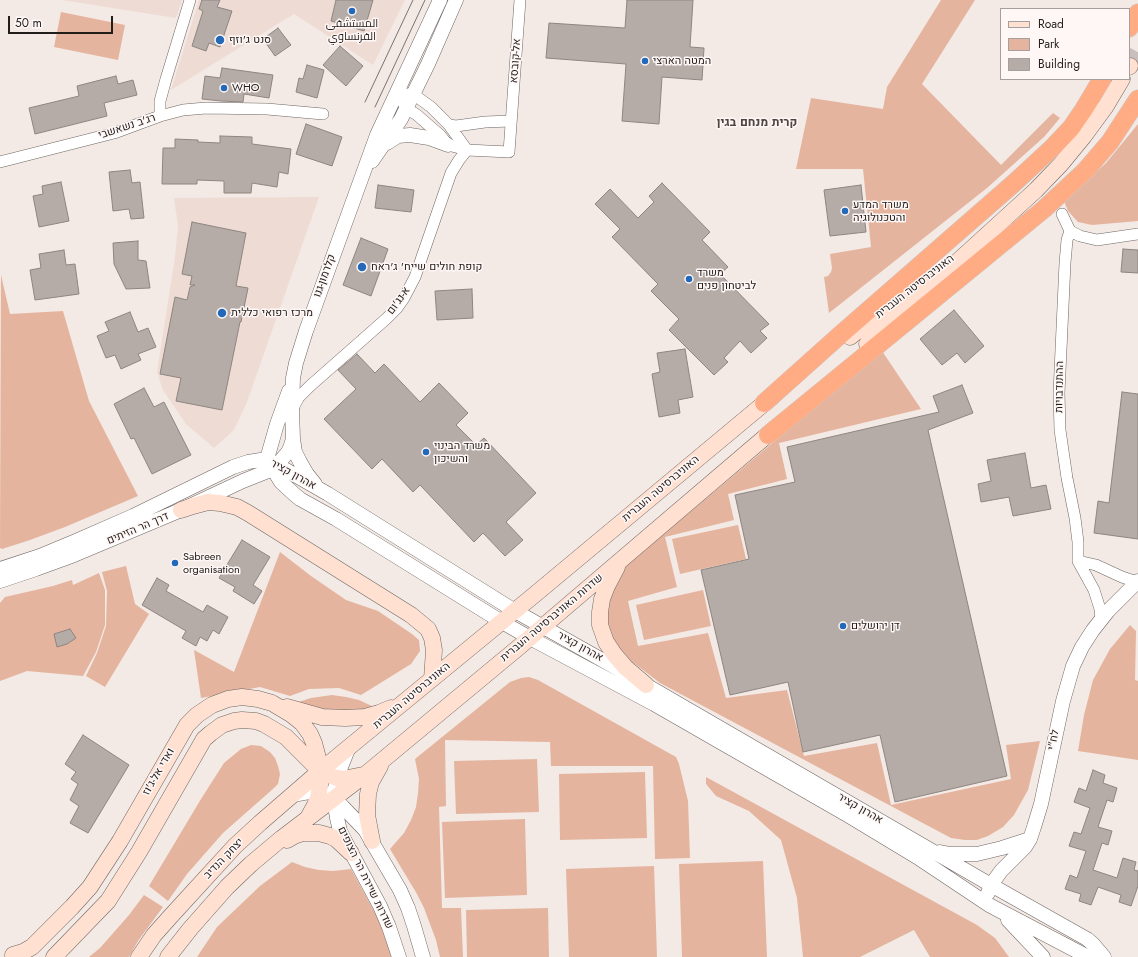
<!DOCTYPE html>
<html>
<head>
<meta charset="utf-8">
<style>
	body { margin:0 }
	#map { position:relative; width:1138px; height:957px; overflow:hidden; background:#f3e9e5; font-family:Jost,sans-serif }
	canvas { display:block }
	.legend { position:absolute; left:1000px; top:8px; width:130px; height:72px; box-sizing:border-box; background:#fef7f5; border:1px solid #a5a09e; margin:0; padding:5px 7px; list-style:none; font-size:12px; color:#201d1b }
	.legend li { display:flex; align-items:center; gap:8px; height:20px }
	.legend b { width:20px; border:1px solid #a5a09e }
	.scale { position:absolute; left:8px; top:16px; width:105px; height:18px; box-sizing:border-box; border:2px solid #201d1b; border-top:0; padding-left:5px; font-size:12px; line-height:14px; white-space:nowrap; color:#201d1b; -webkit-text-stroke:3px #fef7f5; paint-order:stroke }
</style>
</head>
<body>
<div id="map">
<canvas width="1138" height="957"></canvas>
<ul class="legend">
<li><b style="height:5px;background:#ffe0d1"></b>Road</li>
<li><b style="height:11px;background:#e5b49e"></b>Park</li>
<li><b style="height:11px;background:#b5aca8"></b>Building</li>
</ul>
<div class="scale">50 m</div>
</div>
<script>
const g = document.querySelector('canvas').getContext('2d');
g.lineJoin = 'round';
function paint(path, color) { g.fillStyle = color; g.fill(path, 'evenodd'); }
const shape = rows => new Path2D(rows.map(r => 'M' + r).join(''));
function trace(path, color, width, dash) { g.strokeStyle = color; g.lineWidth = width; g.lineCap = dash ? 'butt' : 'round'; g.setLineDash(dash || []); g.stroke(path); }
function write(font, color, halo, rows, align = 'center') {
  g.font = font + ' Jost,Cairo,Heebo,sans-serif'; g.lineWidth = 3; g.setLineDash([]); g.textBaseline = 'middle'; g.strokeStyle = halo; g.fillStyle = color; for (const [text, x, y, turn = 0] of rows) {
    g.save(); g.translate(x, y); g.rotate((+turn || 0) * Math.PI / 180); g.textAlign = isNaN(turn) ? turn : align; if (halo) g.strokeText(text, 0, 0); g.fillText(text, 0, 0); g.restore();
  }
}
const built = shape([
	[62,0,182,0,176,18],
	[199,0,405,0,373,65,294,14,171,90],
	[319,197,247,402,234,430,214,448,186,424,163,390,157,372,175,257,178,226,174,198]
]);
const green = shape([
	[941,0,975,0,922,84,1001,165,1053,113,1060,118,1044,137,987,188,829,313,824,277,828,276,831,272,832,268,830,254,871,247,863,169,796,169,811,98,883,109,887,87],
	[61,12,125,25,118,60,54,47],
	[1138,124,1138,221,1092,225,1078,222,1068,211,1064,201,1106,163],
	[1,275,10,314,63,311,89,401,138,496,65,527,30,540,2,549,0,548],
	[882,351,921,409,779,443,787,479,728,494,734,520,665,537,677,587,628,601,638,646,708,633,726,698,787,690,804,756,877,743,891,805,1011,779,1006,745,1040,741,1028,790,1014,815,1003,827,988,836,977,840,965,840,951,838,660,683,630,660,614,643,607,628,606,609,620,571],
	[738,525,746,559,680,574,672,539],
	[280,552,311,576,346,600,378,611,412,634,419,640,420,651,411,664,361,695,339,688,309,689,290,696,260,687,201,698,194,650,234,672],
	[126,566,135,604,149,614,105,687,86,676,97,653,106,626,107,591,102,572],
	[99,573,105,590,105,625,96,652,83,676,27,671,0,681,0,603,5,597,53,586,72,580,73,585],
	[703,590,711,626,644,640,636,605],
	[1130,625,1136,631,1135,680,1138,681,1138,760,1078,751,1084,715,1093,680,1110,649],
	[529,677,538,680,676,757,679,764,688,801,690,858,655,859,653,766,551,766,550,742,445,740,446,806,439,807,442,908,461,908,463,957,440,957,436,940,424,908,417,894,390,849,404,833,411,820,416,807,418,793,419,779,415,759,510,682,521,678],
	[332,695,346,697,359,700,378,709,339,715,295,703,311,698],
	[251,745,261,746,270,752,275,758,278,766,280,774,278,784,274,788,223,833,187,874,168,901,149,886,201,799,224,763,241,749],
	[537,759,539,812,456,814,454,761],
	[645,772,647,838,560,840,559,774],
	[706,777,977,925,995,938,1009,957,930,957,914,930,860,957,803,957,797,898,781,840,749,811,716,796,706,784],
	[525,819,527,895,445,898,442,822],
	[763,861,767,957,682,957,679,864],
	[292,862,305,867,319,870,333,871,351,869,381,924,390,950,391,957,197,957,217,927,260,886],
	[654,866,657,957,569,957,566,869],
	[144,895,163,907,138,941,129,957,89,957,100,948,129,915],
	[548,908,549,957,467,957,466,910]
]);
const building = shape([
	[202,0,220,0,217,7,232,11,220,47,209,43,206,51,192,46,203,11,199,9,202,0],
	[336,0,373,0,364,31,331,21,336,0],
	[627,0,693,0,690,47,704,48,702,80,662,77,659,124,622,121,626,64,546,58,549,23,625,28,627,0],
	[278,28,291,45,275,56,263,39,278,28],
	[340,46,363,66,346,86,323,65,340,46],
	[307,65,324,70,317,98,296,92,299,78,303,79,307,65],
	[222,68,273,75,269,98,244,94,243,102,221,101,202,99,205,76,220,78,222,68],
	[116,76,118,84,133,80,137,95,104,103,107,116,35,134,29,108,79,96,77,86,116,76],
	[306,124,342,137,332,166,296,154,306,124],
	[220,136,252,137,252,144,291,149,288,174,279,172,277,187,252,183,251,193,224,193,224,181,197,180,197,184,162,184,163,148,175,148,175,139,198,140,198,142,220,143,220,136],
	[130,170,132,183,140,182,144,218,131,219,129,209,113,211,109,172,130,170],
	[61,182,69,221,39,227,33,196,43,194,42,186,61,182],
	[662,183,710,232,702,240,728,267,720,274,769,324,760,331,767,338,751,353,740,341,724,358,728,362,714,375,669,330,679,319,651,291,658,284,612,237,620,229,595,204,610,189,638,218,654,202,649,196,662,183],
	[378,185,414,190,411,212,375,208,378,185],
	[861,185,866,232,830,236,824,190,861,185],
	[192,222,246,233,236,286,248,288,241,322,240,322,222,410,176,401,181,378,160,374,175,297,187,300,190,287,195,285,190,285,192,276,182,274,192,222],
	[361,238,388,249,371,296,343,285,361,238],
	[138,241,138,260,146,261,150,288,126,289,114,264,113,243,138,241],
	[1123,249,1138,250,1138,273,1121,272,1123,249],
	[64,250,66,265,75,264,79,294,35,300,30,270,41,268,39,254,64,250],
	[472,289,473,318,437,320,435,291,472,289],
	[954,310,984,346,965,363,957,353,942,365,920,339,954,310],
	[130,312,138,332,148,328,156,347,138,354,141,360,121,369,115,355,106,358,97,336,109,331,105,322,130,312],
	[685,349,693,397,678,400,680,413,659,417,652,374,660,372,657,353,685,349],
	[357,354,375,373,384,364,420,402,439,383,468,413,456,425,476,445,484,438,536,493,506,522,523,540,505,556,483,533,474,542,420,485,413,492,382,459,372,469,324,419,356,389,338,370,357,354],
	[962,385,973,413,928,430,1007,776,895,802,880,735,803,752,788,682,730,695,701,570,749,559,735,495,795,482,787,447,939,412,933,396,962,385],
	[144,388,154,407,164,402,191,455,152,474,134,438,131,439,114,404,144,388],
	[1122,392,1138,394,1138,539,1094,533,1098,501,1109,503,1122,392],
	[1025,453,1031,488,1046,485,1051,509,1013,516,1009,497,981,502,978,484,991,481,987,460,1025,453],
	[242,540,270,557,253,585,262,591,254,604,233,591,235,587,219,578,242,540],
	[157,578,169,585,166,591,203,612,207,605,228,617,219,634,213,630,207,641,200,637,196,646,182,638,186,631,142,605,157,578],
	[70,629,76,638,67,644,57,647,54,634,70,629],
	[83,735,129,765,88,833,70,823,79,806,70,800,78,784,71,779,76,772,65,764,83,735],
	[1093,770,1105,775,1103,783,1117,788,1113,802,1107,800,1098,827,1112,831,1108,845,1102,843,1093,870,1117,878,1123,858,1136,862,1134,870,1138,871,1138,886,1131,906,1119,902,1121,895,1098,887,1091,905,1079,901,1081,894,1065,889,1070,875,1077,878,1086,851,1069,846,1074,832,1081,834,1090,808,1074,802,1079,788,1086,791,1093,770]
]);
const secondaryTunnel = shape([
	[1130,66,1138,51]
]);
const minor = shape([
	[397,94,413,94,431,107,449,125,467,150],
	[402,101,406,108,417,115,440,135,448,145],
	[160,116,183,110,206,108,267,109,323,114],
	[449,125,456,126,485,122,511,121],
	[448,145,467,150,509,152,520,0],
	[0,162,114,133,160,116,160,101,166,79,190,0],
	[1062,214,1070,231,1067,240,1065,263,1059,393,1060,430,1067,478,1075,518,1078,542,1078,561,1094,590,1100,609,1101,619],
	[1070,231,1080,236,1097,240,1138,234],
	[293,408,299,397,310,386,386,319,397,308,404,298,415,277,451,173,459,160,467,150],
	[1078,561,1096,565,1122,577,1137,582]
]);
const tertiary = shape([
	[387,143,398,136,410,135,429,138,448,145],
	[372,161,401,119,428,64,456,0],
	[293,439,295,452,300,462,307,474,315,484],
	[267,459,328,494,515,611,627,674,991,885,1087,939,1093,944,1104,957],
	[267,459,281,482,294,494,300,499,336,519,502,622,530,638,654,704,849,816,917,857,989,905,1088,957],
	[267,459,277,424,289,391],
	[0,569,40,556,76,541,133,516,233,467,248,462,267,459],
	[0,581,36,569,69,557,181,510,243,481,268,471,277,465,288,452,290,448,293,439,292,410,293,378,296,363,306,331,377,135,440,0],
	[349,747,341,767,335,788,334,799,337,818,340,831,345,841,380,906,389,927,399,957],
	[291,796,298,794,315,791,330,795,343,807,365,830,400,890,408,908,414,926,423,957],
	[940,852,950,854,977,854,1002,848,1030,839],
	[988,893,991,885,1001,871,1025,847,1030,839,1034,827,1041,804,1063,701,1073,666,1082,647,1093,630,1108,611,1138,581],
	[1008,920,1043,957]
]);
const secondary = shape([
	[1129,67,1130,66],
	[850,337,920,282],
	[867,344,1036,190,1061,164,1084,136,1106,106,1122,79],
	[181,510,193,506,208,502,220,503,237,507,248,513,411,615,428,629,432,638,434,650,432,679],
	[617,567,607,586,602,599,600,612,600,625,606,642,614,654,625,667,646,685],
	[287,707,322,717,345,718,365,717,379,713,391,708],
	[287,840,294,836,303,833,319,833,330,836,336,839,351,853],
	[372,841,367,815,368,794,371,782,380,766],
	[13,955,23,952,32,947,72,907,90,887,120,841,187,725,197,715,212,705,228,699,242,697,258,699,272,703,292,715,302,723,310,734,314,743,318,758,321,775,320,785,318,798,315,805,309,816],
	[54,957,108,901,139,852,204,739,211,733,222,725,234,721,242,720,256,721,264,724,286,737,320,771,328,775,337,778,343,779,363,775],
	[139,957,154,935,170,917,235,846,260,823,320,771,533,596,773,396],
	[168,957,190,929,227,887,251,864,282,838,366,774,519,647,778,426]
]);
const trunk = shape([
	[1129,28,1138,13],
	[764,403,840,335,1013,184,1052,148,1071,128,1084,109,1102,79],
	[768,435,1044,209,1085,171,1110,142,1138,99]
]);
const tram = shape([
	[365,102,413,0],
	[375,107,425,0]
]);
const markers = [
	[352,11,4,"#2468b9"],
	[220,40,5,"#2468b9"],
	[645,61,4,"#2468b9"],
	[224,88,4,"#2468b9"],
	[845,211,4,"#2468b9"],
	[362,267,5,"#2468b9"],
	[689,279,4,"#2468b9"],
	[222,313,5,"#2468b9"],
	[426,452,4,"#2468b9"],
	[175,563,4,"#2468b9"],
	[843,626,4,"#2468b9"]
];
const poiNames = [
	["المستشفى",352,24,"center"],
	["الفرنساوي",352,37,"center"],
	["סנט ג'וזף",229,40],
	["המטה הארצי",653,61],
	["WHO",232,88],
	["משרד המדע",853,205],
	["והטכנולוגיה",853,218],
	["קופת חולים שייח' ג'ראח",371,267],
	["משרד",697,273],
	["לביטחון פנים",697,286],
	["מרכז רפואי כללית",231,313],
	["משרד הבינוי",434,446],
	["והשיכון",434,459],
	["Sabreen",183,557],
	["organisation",183,570],
	["דן ירושלים",851,626]
];
const streetNames = [
	["אל-קובסא",516,61,-86],
	["רג'ב נשאשבי",127,127,-18],
	["קלרמון-גנו",325,276,-70],
	["האוניברסיטה העברית",915,287,-38],
	["א-נג'ום",399,301,-54],
	["ההתנדבויות",1060,387,-89],
	["אהרון קציר",293,475,29],
	["האוניברסיטה העברית",661,489,-40],
	["דרך הר הזיתים",138,529,-23],
	["שדרות האוניברסיטה העברית",552,618,-40],
	["אהרון קציר",580,647,29],
	["האוניברסיטה העברית",412,696,-40],
	["לח\"י",1054,740,-78],
	["ואדי אל-ג'וז",159,772,-60],
	["אהרון קציר",860,809,30],
	["יצחק הנדיב",224,859,-46],
	["שדרות שיירת הר הצופים",365,878,64]
];
const neighbourhoodNames = [
	["קרית מנחם בגין",757,123]
];
paint(built, '#eedcd4');
paint(green, '#e5b49e');
paint(building, '#b5aca8');
trace(building, '#8e8581', 1);
trace(secondaryTunnel, '#c9c0bd', 16, [16, 8]);
trace(minor, '#6e6662', 12);
trace(tertiary, '#6e6662', 15);
trace(secondary, '#6e6662', 17);
trace(trunk, '#c9c9c8', 19);
trace(minor, '#fff', 11);
trace(tertiary, '#fff', 14);
trace(secondary, '#ffe0d1', 16);
trace(trunk, '#ffac84', 18);
trace(tram, '#797370', 1);
for (const [x, y, r, color] of markers) { const dot = new Path2D(); dot.arc(x, y, r, 0, 2 * Math.PI); g.fillStyle = color; g.fill(dot); trace(dot, '#fef7f5', 1.5); }
write('11px', '#201d1b', '#fef7f5', poiNames, 'left');
write('11px', '#201d1b', '#fef7f5', streetNames);
write('bold 12px', '#4e4643', '#fef7f5', neighbourhoodNames);
</script>
</body>
</html>
